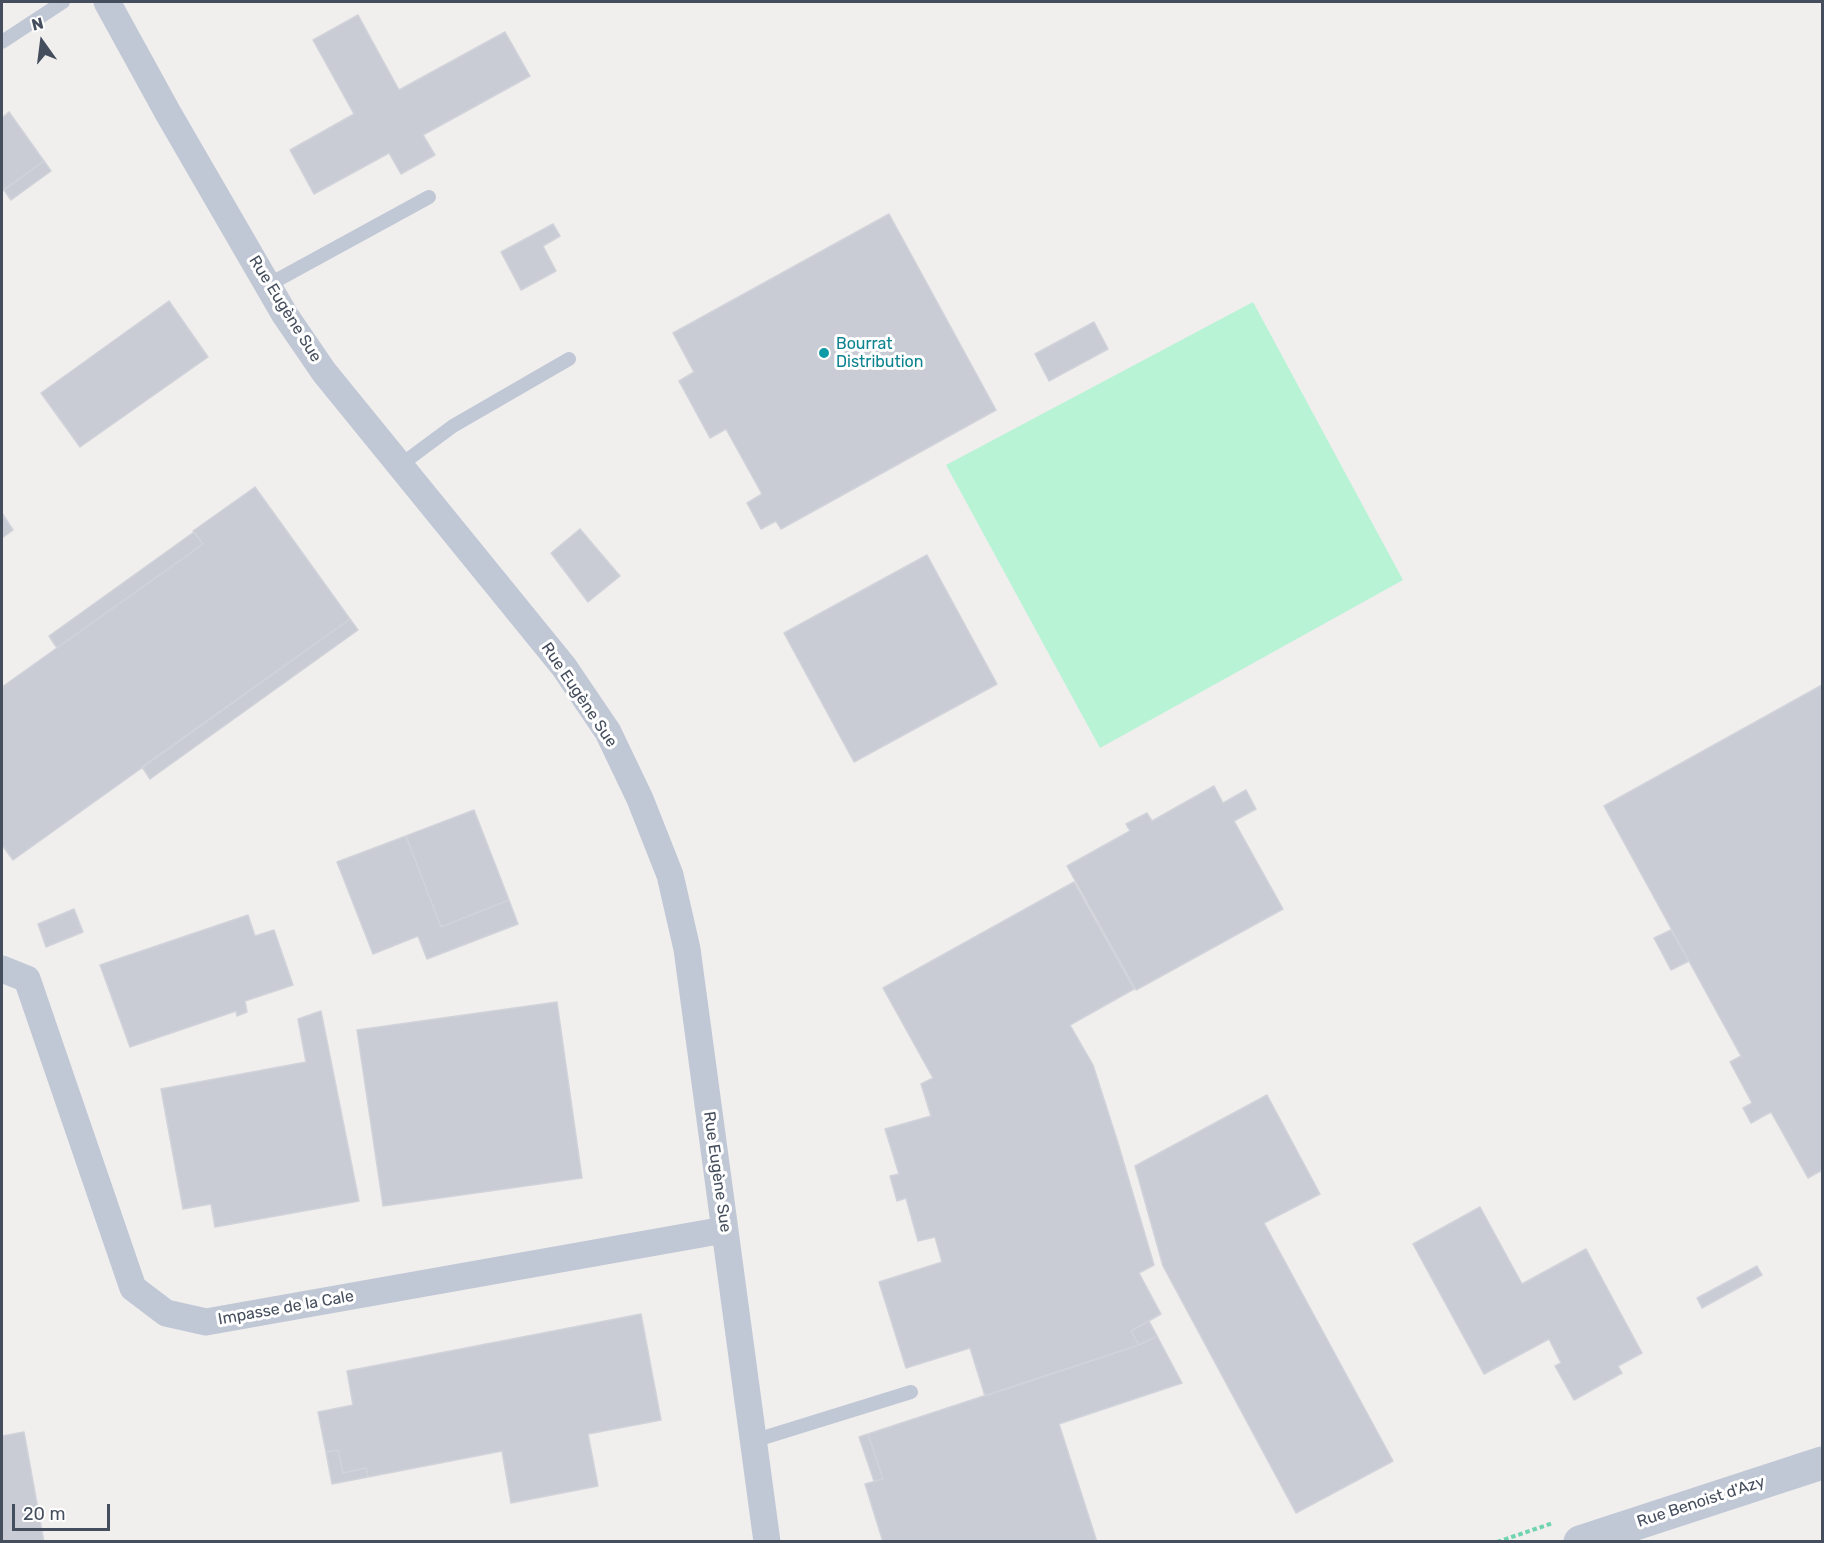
<!DOCTYPE html>
<html>
<head>
<meta charset="utf-8">
<style>
	body { margin:0 }
	#map { position:relative; width:1824px; height:1543px; overflow:hidden; background:#f1eeee; font-family:Rubik,sans-serif }
	canvas { display:block }
	.frame { position:absolute; inset:0; border:3px solid #454e5d; pointer-events:none }
	.north { position:absolute; left:12px; top:12px; width:60px; height:60px; -webkit-text-stroke:4px #fff; paint-order:stroke; rotate:346deg; font-size:16px; font-weight:700; line-height:24px; text-align:center; color:#454e5d }
	.north::after { content:''; display:block; margin:auto; width:21px; height:27px; background:#454e5d; clip-path:polygon(50% 0,100% 100%,50% 72%,0 100%) }
	.scale { position:absolute; left:12px; top:1504px; width:98px; height:27px; box-sizing:border-box; border:3px solid #454e5d; border-top:0; padding-left:8px; font-size:18px; line-height:21px; white-space:nowrap; color:#454e5d; -webkit-text-stroke:4px #fff; paint-order:stroke }
</style>
</head>
<body>
<div id="map">
<canvas width="1824" height="1543"></canvas>
<div class="frame"></div>
<div class="north">N</div>
<div class="scale">20 m</div>
</div>
<script>
const g = document.querySelector('canvas').getContext('2d');
g.lineJoin = 'round';
function paint(path, color) { g.fillStyle = color; g.fill(path, 'evenodd'); }
const shape = rows => new Path2D(rows.map(r => 'M' + r).join(''));
function trace(path, color, width, dash) { g.strokeStyle = color; g.lineWidth = width; g.lineCap = dash ? 'butt' : 'round'; g.setLineDash(dash || []); g.stroke(path); }
function write(font, color, halo, rows, align = 'center') {
  g.font = font + ' Rubik,sans-serif'; g.lineWidth = 6; g.setLineDash([]); g.textBaseline = 'middle'; g.strokeStyle = halo; g.fillStyle = color; for (const [text, x, y, turn = 0] of rows) {
    g.save(); g.translate(x, y); g.rotate((+turn || 0) * Math.PI / 180); g.textAlign = isNaN(turn) ? turn : align; if (halo) g.strokeText(text, 0, 0); g.fillText(text, 0, 0); g.restore();
  }
}
const green = shape([
	[1253,302,1403,580,1100,748,946,465]
]);
const building = shape([
	[358,15,399,90,505,32,530,76,423,135,435,155,401,174,389,153,314,194,290,150,354,114,313,40,358,15],
	[9,112,44,161,2,191,2,118,9,112],
	[44,161,51,171,11,200,4,190,44,161],
	[889,214,996,410,781,529,776,521,761,529,747,503,762,494,726,429,710,438,679,381,694,372,673,333,889,214],
	[553,224,560,236,543,246,556,271,521,290,501,252,553,224],
	[169,301,208,357,80,447,41,393,169,301],
	[1094,322,1108,349,1049,381,1035,354,1094,322],
	[255,487,350,619,13,860,2,845,2,687,203,544,193,531,255,487],
	[2,513,13,530,2,538,2,513],
	[580,529,620,576,588,602,551,553,580,529],
	[194,532,203,544,57,648,49,636,194,532],
	[927,555,997,684,854,762,784,633,927,555],
	[350,619,358,630,150,779,142,767,350,619],
	[1822,685,1822,1170,1808,1178,1771,1112,1751,1123,1743,1108,1752,1103,1730,1062,1741,1056,1604,806,1822,685],
	[1214,786,1223,803,1246,790,1256,809,1234,821,1283,909,1136,990,1067,866,1130,831,1126,824,1147,813,1152,821,1214,786],
	[474,810,509,900,441,927,406,836,474,810],
	[406,836,441,927,509,900,518,924,427,959,418,936,373,954,337,862,406,836],
	[1074,882,1134,989,1070,1025,1093,1065,1118,1143,1154,1265,1139,1273,1161,1314,1131,1331,1139,1345,985,1396,970,1348,906,1368,879,1282,942,1262,935,1237,918,1241,906,1198,897,1201,890,1176,899,1174,885,1129,931,1116,921,1084,933,1078,883,988,1074,882],
	[74,909,83,932,46,947,38,924,74,909],
	[248,915,255,936,274,930,293,985,245,1001,247,1012,237,1016,236,1011,130,1047,100,965,248,915],
	[1671,930,1689,961,1671,970,1654,938,1671,930],
	[557,1002,582,1178,383,1206,357,1030,557,1002],
	[321,1011,359,1201,215,1227,211,1204,183,1209,161,1089,306,1062,298,1019,321,1011],
	[1267,1095,1320,1194,1264,1223,1393,1461,1296,1513,1163,1266,1135,1166,1267,1095],
	[1480,1207,1522,1284,1586,1249,1642,1353,1618,1366,1622,1373,1574,1400,1555,1366,1561,1363,1549,1339,1484,1374,1413,1244,1480,1207],
	[1757,1266,1762,1275,1702,1308,1697,1298,1757,1266],
	[641,1314,661,1420,588,1434,598,1486,511,1503,502,1451,368,1477,366,1468,343,1473,338,1450,326,1452,318,1412,353,1405,347,1371,641,1314],
	[1149,1321,1157,1336,1139,1345,1131,1331,1149,1321],
	[1157,1336,1182,1383,1059,1424,1097,1542,883,1542,865,1484,883,1479,868,1434,1139,1345,1157,1336],
	[24,1432,44,1542,2,1542,2,1436,24,1432],
	[868,1434,883,1479,874,1481,859,1437,868,1434],
	[338,1450,343,1473,366,1468,368,1477,332,1484,326,1452,338,1450]
]);
const path = shape([
	[1497,1542,1553,1523]
]);
const service = shape([
	[2,42,63,2],
	[268,285,429,197],
	[399,466,453,426,569,359],
	[753,1441,911,1392]
]);
const minor = shape([
	[107,2,168,113,285,315,324,372,564,667,608,732,640,799,670,875,687,949,767,1542],
	[2,969,27,979,133,1288,166,1313,206,1322,724,1230]
]);
const tertiary = shape([
	[1580,1542,1822,1463]
]);
const markers = [
	[824,353,6,"#0f9aa8"]
];
const streetNames = [
	["Rue Eugène Sue",285,309,58],
	["Rue Eugène Sue",579,695,56],
	["Rue Eugène Sue",717,1172,82],
	["Impasse de la Cale",286,1308,-10],
	["Rue Benoist d'Azy",1701,1502,-18]
];
const cultureNames = [
	["Bourrat",836,344],
	["Distribution",836,362]
];
paint(green, '#b8f3d6');
paint(building, '#c9ccd4');
trace(building, '#d1d3da', 1.5);
trace(path, '#6dd4ae', 4, [4.5, 3]);
trace(service, '#c0c8d5', 14);
trace(minor, '#c0c8d5', 27);
trace(tertiary, '#c0c8d5', 33);
for (const [x, y, r, color] of markers) { const dot = new Path2D(); dot.arc(x, y, r, 0, 2 * Math.PI); g.fillStyle = color; g.fill(dot); trace(dot, '#fff', 2); }
write('16px', '#454e5d', '#fff', streetNames);
write('16px', '#0d838f', '#fff', cultureNames, 'left');
</script>
</body>
</html>
